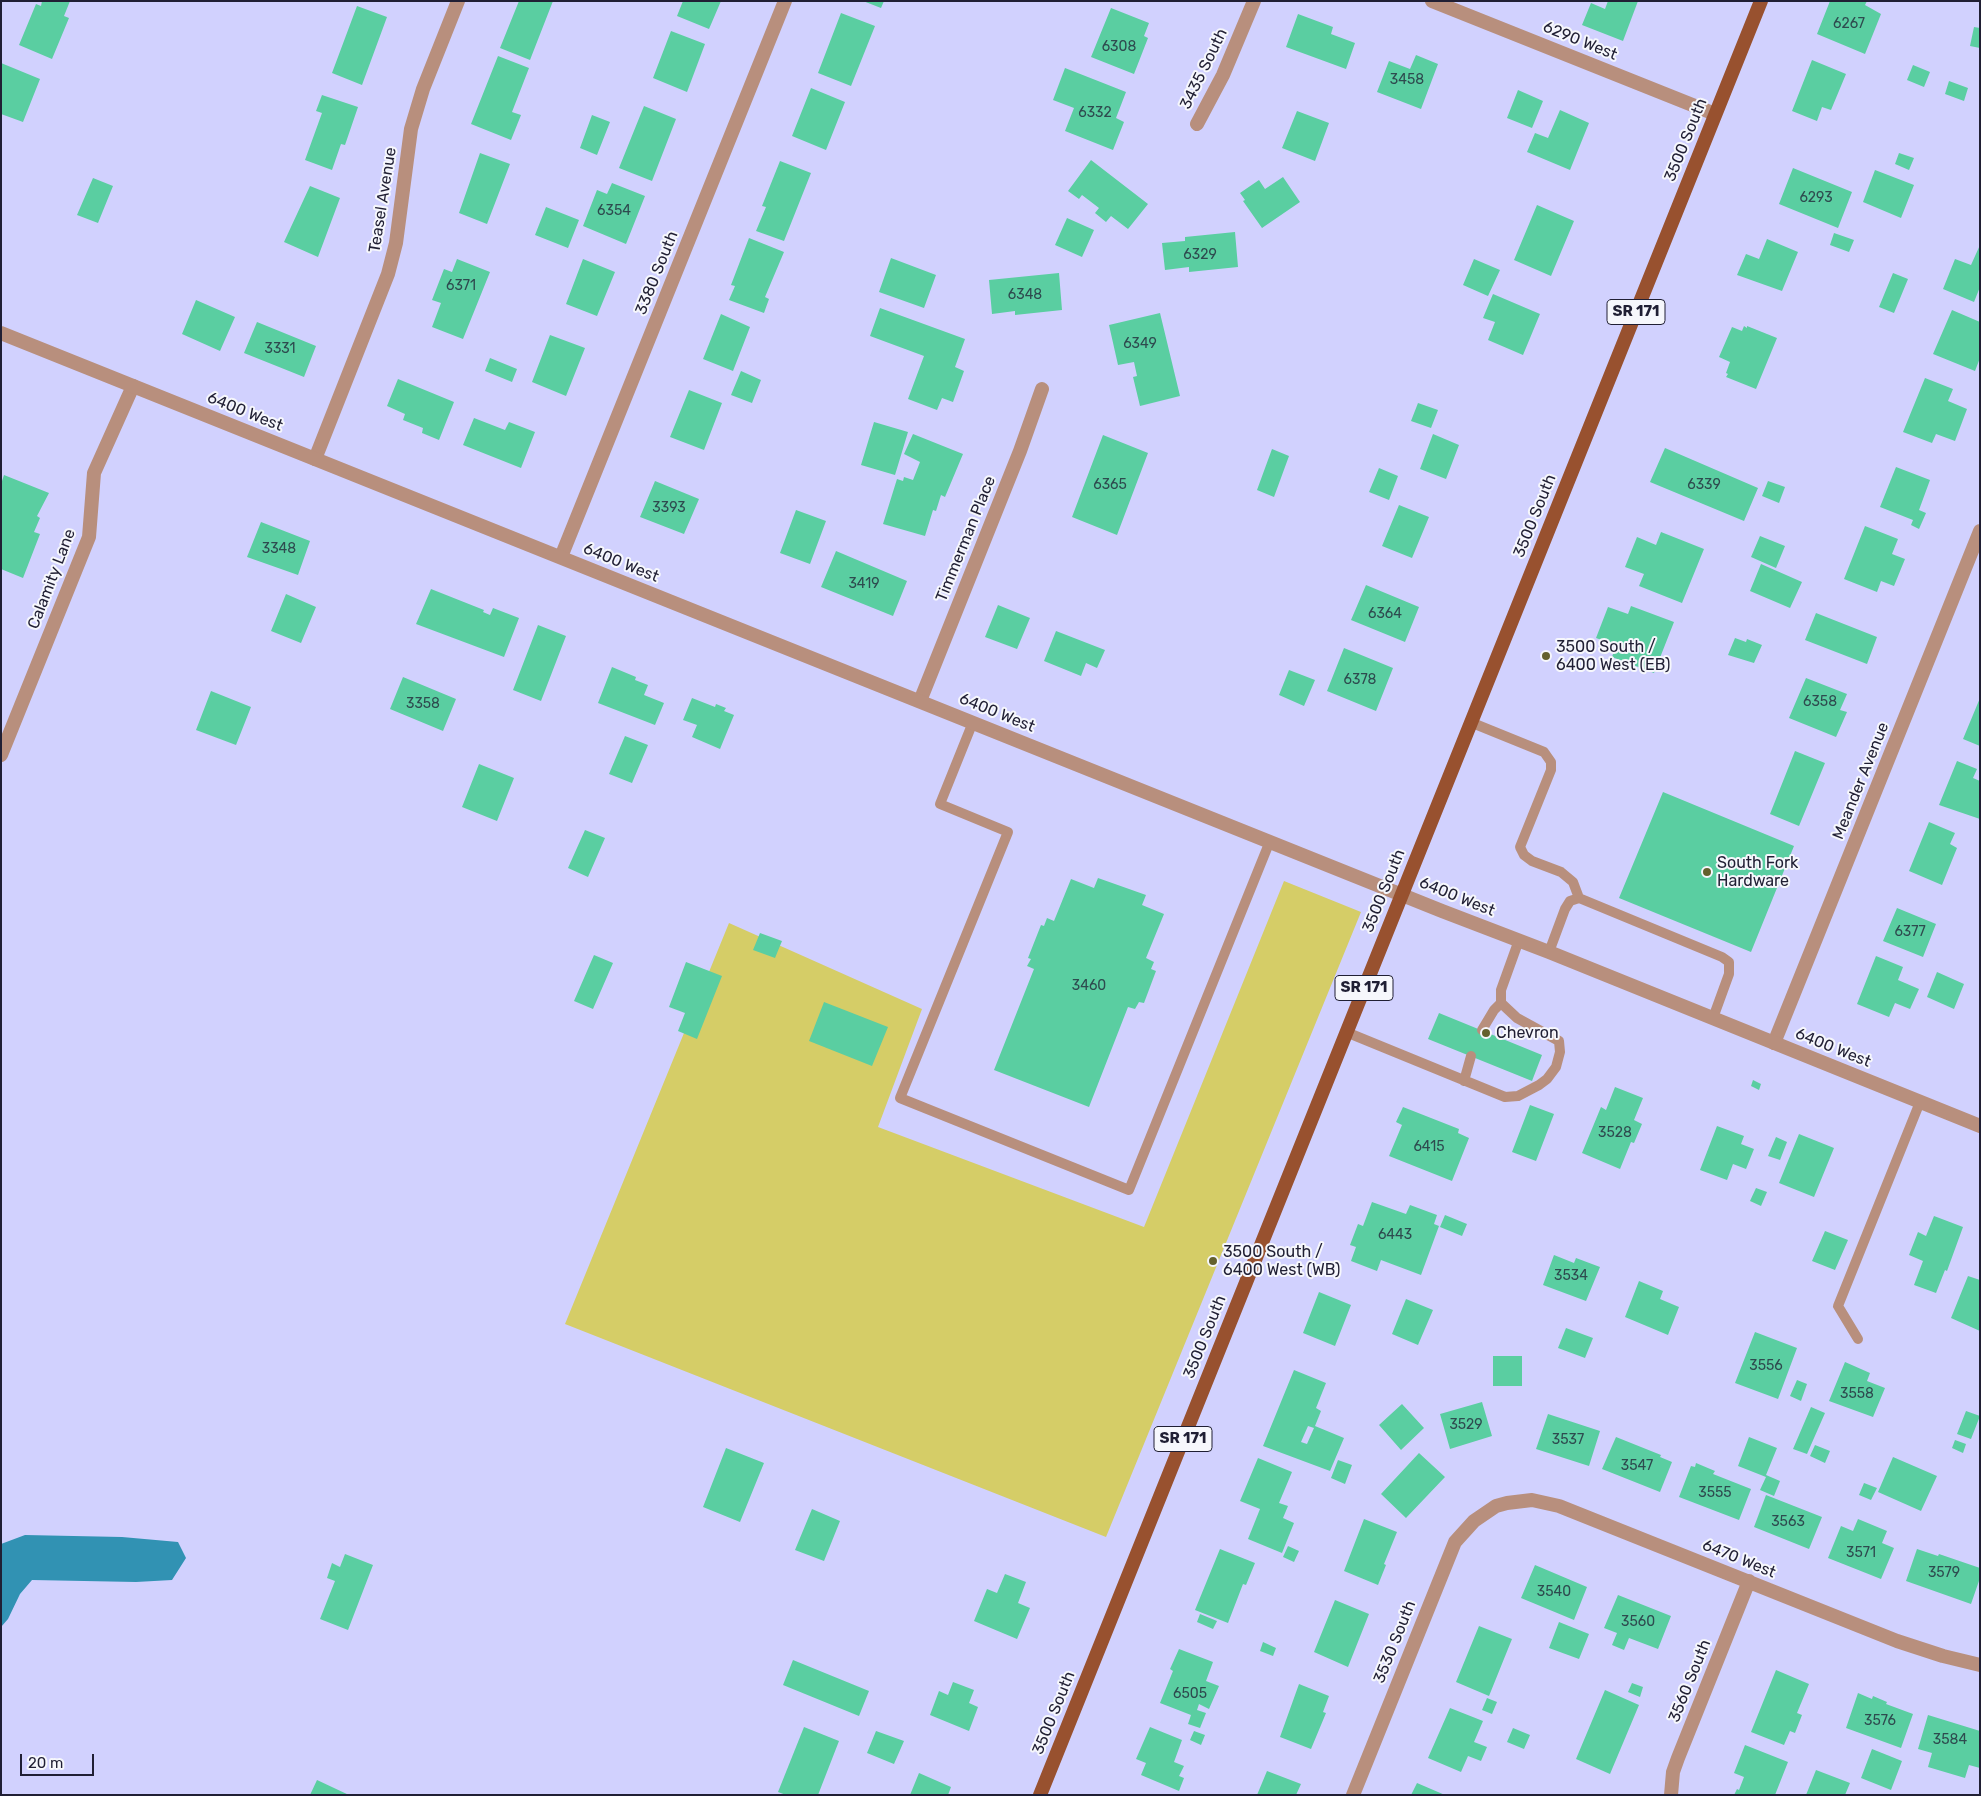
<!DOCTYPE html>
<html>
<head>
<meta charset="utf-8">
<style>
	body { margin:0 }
	#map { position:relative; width:1981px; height:1796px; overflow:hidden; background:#d1d1fe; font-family:Rubik,sans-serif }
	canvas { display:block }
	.frame { position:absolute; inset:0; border:2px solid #201f34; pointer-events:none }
	.scale { position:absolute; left:20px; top:1754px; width:74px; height:22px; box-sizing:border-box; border:2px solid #201f34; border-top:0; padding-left:6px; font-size:15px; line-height:18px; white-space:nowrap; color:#201f34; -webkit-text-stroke:4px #f6f7fc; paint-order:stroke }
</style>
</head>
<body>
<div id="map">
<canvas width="1981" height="1796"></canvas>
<div class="frame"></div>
<div class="scale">20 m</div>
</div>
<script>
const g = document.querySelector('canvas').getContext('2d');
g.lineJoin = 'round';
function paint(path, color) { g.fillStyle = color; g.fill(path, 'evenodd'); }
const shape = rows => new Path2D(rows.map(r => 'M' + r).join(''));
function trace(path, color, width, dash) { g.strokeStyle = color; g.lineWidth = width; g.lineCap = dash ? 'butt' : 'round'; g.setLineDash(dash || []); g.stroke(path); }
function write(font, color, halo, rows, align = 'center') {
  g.font = font + ' Rubik,sans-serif'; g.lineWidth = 4; g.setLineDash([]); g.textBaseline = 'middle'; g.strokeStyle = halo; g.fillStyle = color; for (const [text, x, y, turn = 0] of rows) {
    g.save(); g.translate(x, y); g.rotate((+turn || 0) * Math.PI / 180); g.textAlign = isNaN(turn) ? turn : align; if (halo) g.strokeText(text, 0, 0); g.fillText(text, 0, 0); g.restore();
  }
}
const green = shape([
	[1284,881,1361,912,1106,1537,565,1324,729,923,922,1009,878,1127,1144,1227]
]);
const water = shape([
	[25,1535,122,1537,178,1542,186,1558,172,1580,136,1582,32,1580,20,1594,8,1619,1,1627,1,1544]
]);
const building = shape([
	[42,1,70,1,64,16,69,18,52,59,19,45,36,4,41,6],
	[519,1,553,1,530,60,500,48],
	[683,1,721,1,709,29,677,16],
	[863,1,884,1,881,8],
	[1608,1,1638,1,1623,41,1582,25,1591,3,1605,9],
	[1830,1,1867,1,1865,5,1881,14,1865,54,1817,34],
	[357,6,387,17,362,85,332,73],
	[1111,8,1149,23,1144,36,1148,38,1134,74,1091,57],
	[841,13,875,26,851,86,818,73],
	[1298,14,1333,27,1331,34,1355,43,1346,69,1286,47],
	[1974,27,1980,28,1980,48,1970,46],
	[671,31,705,44,687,92,653,78],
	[1416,55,1438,64,1421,109,1377,92,1389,61,1410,69],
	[498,56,529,68,512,112,521,115,511,140,471,124],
	[1812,60,1846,74,1831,110,1822,107,1817,121,1792,111],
	[1,63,40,79,23,122,1,114],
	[1913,65,1930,72,1924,87,1907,80],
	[1065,68,1126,92,1116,118,1124,122,1113,150,1065,131,1074,108,1053,100],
	[1949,81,1968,88,1964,101,1945,94],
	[811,88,845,102,826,150,792,136],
	[1518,90,1543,101,1532,128,1507,118],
	[322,95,358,107,345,145,341,144,332,170,305,160,322,113,316,111],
	[644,106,676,119,652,181,619,168],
	[1560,110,1589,123,1570,170,1527,152,1535,133,1548,138],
	[1297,111,1329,123,1315,161,1282,148],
	[592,115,610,122,597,155,580,148],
	[480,153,510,164,487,224,459,213],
	[1899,153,1914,158,1909,170,1895,164],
	[1091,160,1148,204,1128,229,1111,216,1106,222,1095,213,1099,208,1082,195,1079,199,1068,191],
	[780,161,811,173,784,241,756,231,766,207,762,206],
	[1793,168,1852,192,1838,228,1779,204],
	[1875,170,1914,185,1901,218,1863,202],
	[1283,177,1300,202,1262,228,1243,201,1245,200,1240,193,1259,180,1265,189],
	[93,178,113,186,98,223,77,215],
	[612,183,645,196,626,244,583,226,597,190,607,194],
	[310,186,340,198,318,257,284,242],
	[1537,205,1574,221,1551,276,1514,260],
	[546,207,579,220,568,248,535,235],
	[1067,218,1094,230,1082,257,1055,245],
	[1235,232,1238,267,1189,272,1189,267,1165,270,1162,243,1185,241,1185,237],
	[1834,233,1854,240,1849,252,1830,245],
	[749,238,784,252,765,297,769,299,764,313,729,300,735,286,731,285],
	[1767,239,1798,252,1782,291,1737,275,1746,254,1759,259],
	[1980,245,1980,287,1974,302,1943,289,1955,259,1971,265],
	[891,258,936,275,924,308,879,292],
	[457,259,490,272,463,339,432,327,441,303,432,300,444,269,452,272],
	[583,259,615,272,597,316,566,304],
	[1474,259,1500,270,1488,296,1463,285],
	[1059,273,1062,310,1015,315,1015,311,992,314,989,280],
	[1893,273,1908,279,1894,313,1879,307],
	[1493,294,1540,314,1523,355,1488,340,1495,322,1483,318],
	[196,300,235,317,220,351,182,334],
	[880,308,965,339,955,367,964,371,953,402,942,398,937,410,908,399,924,356,870,336],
	[1952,310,1980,322,1980,358,1975,371,1933,354],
	[1160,313,1180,396,1140,406,1133,377,1137,376,1134,362,1118,365,1109,325],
	[721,314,750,327,733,371,703,359],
	[257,322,316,346,304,377,244,353],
	[1744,326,1747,328,1747,326,1777,338,1756,389,1726,377,1728,374,1726,373,1730,362,1719,357,1732,327,1742,331],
	[550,335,585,348,566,396,532,382],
	[490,358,517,369,512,382,485,371],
	[741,371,761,380,752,403,731,395],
	[1925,378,1953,389,1948,401,1967,409,1955,441,1936,434,1932,443,1903,432],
	[398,379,454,402,439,440,422,433,423,428,403,420,405,414,387,406],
	[689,390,722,403,704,450,670,437],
	[1418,403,1438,410,1431,428,1411,421],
	[474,418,505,430,509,422,535,432,521,468,463,445],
	[874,422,908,432,895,475,861,465],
	[913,434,963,454,945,497,941,495,936,511,933,510,925,536,883,524,897,479,903,481,904,477,913,480,920,462,904,454],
	[1433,434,1459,445,1446,479,1420,469],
	[1103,435,1148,453,1117,535,1072,517],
	[1665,448,1758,488,1744,521,1650,482],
	[1272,449,1289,456,1274,497,1257,490],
	[1896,467,1930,480,1919,510,1926,513,1919,529,1911,525,1913,520,1880,507],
	[1379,468,1398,476,1389,500,1369,492],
	[4,475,49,493,37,516,40,518,34,532,40,534,23,578,1,569,1,484],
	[655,481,699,499,684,534,640,517],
	[1768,481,1785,487,1779,503,1762,496],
	[1399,505,1429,517,1412,558,1382,546],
	[796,510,826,521,810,564,780,553],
	[261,522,310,541,298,575,247,557],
	[1865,526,1898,539,1892,554,1905,559,1894,586,1881,581,1877,592,1844,579],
	[1661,532,1704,549,1682,603,1639,586,1644,574,1625,567,1637,537,1656,545],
	[1760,536,1785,546,1776,568,1751,557],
	[836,551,907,581,893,616,821,587],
	[1761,564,1802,582,1790,608,1750,591],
	[1366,585,1419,607,1405,642,1351,620],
	[431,589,484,610,483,612,490,615,493,608,519,618,504,657,416,624],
	[286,594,316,607,301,643,271,631],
	[998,605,1030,618,1017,649,985,637],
	[1631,606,1674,622,1654,673,1612,657,1616,645,1596,638,1608,607,1628,614],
	[1816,613,1877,637,1867,664,1805,640],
	[538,625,566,636,541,701,513,690],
	[1056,631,1105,650,1097,668,1086,663,1081,676,1044,661],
	[1735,638,1746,642,1747,639,1762,645,1754,663,1728,655],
	[1344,648,1393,668,1376,711,1327,691],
	[612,667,636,677,635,680,648,685,644,695,664,703,655,725,598,703],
	[1289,670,1315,680,1304,706,1279,695],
	[403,677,456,699,443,731,390,709],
	[1806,678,1847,694,1840,710,1847,712,1836,737,1789,718],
	[211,691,251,707,236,745,196,730],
	[692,698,715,707,716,704,726,708,724,711,734,715,720,749,692,737,697,725,683,720],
	[1980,698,1980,746,1963,739],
	[625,736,648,745,632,783,609,774],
	[1795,751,1825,763,1799,826,1770,814],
	[1957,761,1977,769,1973,778,1980,781,1980,819,1939,805],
	[479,764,514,778,497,821,462,807],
	[1663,792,1794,846,1751,952,1619,898],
	[1929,822,1955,833,1950,844,1957,848,1942,885,1909,871],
	[585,830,605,838,588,877,568,868],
	[1098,878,1146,895,1142,905,1164,914,1146,958,1154,962,1151,969,1156,971,1144,1003,1139,1002,1135,1009,1128,1007,1089,1107,994,1070,1034,969,1027,966,1031,959,1028,958,1041,925,1044,926,1047,918,1054,921,1071,879,1094,888],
	[1897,908,1936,924,1923,957,1883,941],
	[760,933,782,941,775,958,753,950],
	[594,955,613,963,593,1009,574,1001],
	[1876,956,1903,967,1898,980,1919,989,1910,1009,1895,1003,1889,1017,1857,1004],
	[686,962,722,976,697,1039,678,1031,685,1013,669,1007],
	[1937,972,1964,984,1954,1009,1927,997],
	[824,1002,888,1027,872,1066,809,1041],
	[1439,1013,1542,1055,1532,1081,1428,1039],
	[1753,1080,1761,1084,1759,1090,1751,1086],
	[1615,1087,1643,1098,1634,1120,1642,1124,1634,1143,1631,1142,1620,1169,1582,1153,1601,1107,1606,1110],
	[1530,1105,1554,1114,1536,1161,1512,1152],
	[1403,1107,1459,1129,1458,1133,1469,1138,1452,1181,1389,1156,1402,1125,1396,1122],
	[1717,1126,1744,1136,1741,1144,1754,1149,1746,1169,1733,1164,1727,1180,1700,1170],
	[1799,1134,1834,1148,1814,1197,1779,1183],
	[1776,1137,1787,1142,1780,1160,1768,1156],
	[1756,1188,1767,1192,1761,1206,1750,1201],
	[1372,1202,1406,1214,1410,1205,1437,1215,1434,1224,1439,1226,1421,1275,1381,1260,1377,1271,1351,1261,1356,1247,1350,1245,1358,1224,1363,1226],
	[1445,1215,1467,1224,1462,1236,1440,1227],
	[1934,1216,1963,1227,1947,1271,1945,1270,1936,1293,1914,1285,1923,1261,1909,1255,1918,1232,1926,1236],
	[1825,1231,1848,1240,1835,1270,1812,1261],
	[1554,1255,1574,1263,1576,1258,1600,1267,1586,1301,1543,1285],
	[1968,1276,1980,1280,1980,1331,1951,1318],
	[1639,1281,1663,1291,1660,1299,1679,1307,1668,1335,1625,1317],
	[1319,1292,1351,1305,1335,1346,1303,1333],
	[1406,1299,1433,1310,1418,1345,1392,1334],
	[1566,1328,1593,1338,1585,1358,1558,1348],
	[1755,1332,1797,1348,1778,1399,1735,1383],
	[1493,1356,1522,1356,1522,1386,1493,1386],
	[1845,1362,1870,1373,1867,1381,1885,1388,1873,1417,1829,1401],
	[1294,1370,1326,1383,1316,1408,1321,1411,1315,1426,1344,1438,1330,1471,1263,1446],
	[1308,1426,1314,1428,1307,1444,1301,1442],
	[1797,1380,1807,1384,1801,1401,1790,1396],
	[1482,1402,1492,1436,1450,1449,1440,1414],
	[1402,1404,1424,1428,1401,1450,1379,1425],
	[1811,1407,1825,1413,1807,1454,1793,1449],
	[1966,1411,1980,1416,1971,1439,1957,1434],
	[1548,1414,1600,1431,1589,1466,1536,1449],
	[1616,1437,1661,1455,1660,1457,1672,1462,1660,1492,1602,1469],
	[1749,1437,1777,1448,1766,1475,1780,1481,1774,1496,1760,1490,1766,1477,1738,1466],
	[1955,1440,1966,1444,1963,1453,1952,1448],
	[1815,1445,1830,1451,1825,1463,1810,1456],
	[726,1448,764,1463,740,1522,703,1507],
	[1419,1453,1445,1477,1406,1518,1381,1494],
	[1893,1457,1937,1476,1921,1511,1878,1492],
	[1258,1458,1292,1472,1279,1503,1288,1506,1283,1518,1294,1523,1282,1553,1248,1539,1260,1509,1240,1501],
	[1338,1460,1352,1465,1345,1484,1331,1478],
	[1696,1463,1715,1471,1713,1474,1751,1489,1739,1520,1679,1497,1691,1466,1695,1467],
	[1864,1483,1877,1488,1871,1500,1859,1495],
	[1766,1495,1822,1517,1809,1549,1754,1527],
	[812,1509,840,1521,824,1561,795,1550],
	[1364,1519,1397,1532,1384,1564,1386,1565,1378,1585,1344,1571],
	[1858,1519,1887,1531,1882,1543,1894,1548,1881,1579,1828,1558,1841,1526,1853,1531],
	[1288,1546,1299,1551,1294,1562,1283,1557],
	[1220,1549,1255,1563,1246,1585,1243,1584,1228,1623,1195,1610],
	[1917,1549,1938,1556,1939,1554,1980,1568,1980,1578,1971,1604,1906,1581],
	[345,1554,373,1565,348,1630,320,1619,335,1581,327,1578,332,1563,340,1567],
	[1535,1565,1587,1587,1574,1620,1521,1598],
	[1005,1574,1026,1582,1018,1603,1030,1608,1017,1639,974,1621,987,1589,997,1593],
	[1618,1595,1671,1616,1658,1649,1629,1638,1624,1650,1612,1645,1617,1633,1604,1628],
	[1335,1600,1369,1614,1348,1667,1314,1652],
	[1200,1614,1217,1621,1213,1629,1197,1622],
	[1559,1622,1589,1634,1579,1659,1549,1648],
	[1479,1626,1512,1639,1489,1696,1456,1682],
	[1263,1642,1276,1648,1273,1656,1260,1651],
	[1179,1649,1213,1662,1206,1681,1219,1686,1209,1709,1199,1704,1197,1710,1206,1713,1200,1728,1188,1724,1191,1715,1160,1703,1173,1671,1170,1669],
	[793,1660,869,1691,859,1716,783,1685],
	[1776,1670,1809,1684,1797,1713,1802,1715,1795,1733,1790,1731,1784,1745,1751,1732],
	[953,1682,974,1690,969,1703,978,1707,969,1731,930,1715,939,1691,948,1695],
	[1632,1683,1643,1687,1640,1697,1628,1692],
	[1299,1684,1329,1696,1323,1712,1326,1713,1311,1749,1280,1737],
	[1605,1690,1639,1705,1610,1774,1576,1759],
	[1858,1693,1872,1699,1873,1696,1887,1702,1886,1704,1913,1714,1901,1748,1846,1728],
	[1487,1698,1497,1702,1492,1714,1482,1710],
	[1450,1708,1483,1721,1474,1742,1487,1747,1481,1761,1468,1756,1461,1772,1428,1758],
	[1928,1715,1980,1731,1980,1768,1969,1765,1965,1778,1928,1767,1932,1753,1918,1749],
	[804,1727,839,1741,818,1795,786,1795,778,1792],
	[1150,1727,1182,1740,1174,1762,1184,1766,1179,1776,1184,1778,1179,1791,1141,1775,1146,1763,1136,1759],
	[1513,1728,1530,1735,1524,1749,1507,1742],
	[876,1731,904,1741,894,1764,867,1753],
	[1194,1731,1205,1735,1201,1745,1190,1740],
	[1745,1745,1788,1762,1775,1795,1734,1795,1737,1789,1739,1790,1744,1777,1734,1773],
	[1872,1749,1902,1761,1891,1790,1861,1778],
	[1816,1770,1850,1783,1845,1795,1806,1795],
	[1267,1771,1301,1784,1296,1795,1257,1795],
	[919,1773,951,1787,948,1795,910,1795],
	[317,1780,349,1795,310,1795],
	[1417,1783,1445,1795,1411,1795]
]);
const service = shape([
	[973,722,940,804,1008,832,900,1098,1129,1190,1270,841],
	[1470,722,1544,752,1551,762,1551,770,1520,847,1524,855,1532,861,1561,872,1573,882,1579,898],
	[1549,952,1565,909,1570,901,1579,898,1722,957,1729,962,1729,974,1713,1018],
	[1482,1030,1494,1010,1501,1003],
	[1346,1032,1505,1097,1518,1096,1539,1085,1547,1079,1556,1067,1560,1052,1559,1041,1517,1018,1501,1003,1501,990,1519,940],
	[1464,1081,1471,1056],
	[1858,1339,1838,1306,1920,1102]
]);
const minor = shape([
	[1432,1,1715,114],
	[1197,124,1223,75,1254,1],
	[315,459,388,274,396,243,411,129,423,89,458,1],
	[561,557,785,1],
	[920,701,1020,451,1042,389],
	[1,755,89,537,94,473,133,386],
	[1774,1043,1980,531],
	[1353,1795,1455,1542,1474,1521,1496,1506,1507,1503,1532,1500,1559,1506,1897,1641,1943,1656,1980,1665],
	[1671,1795,1673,1772,1678,1758,1749,1581]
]);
const tertiary = shape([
	[1,333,1442,911,1549,952,1980,1126]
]);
const primary = shape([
	[1040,1795,1761,1]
]);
const markers = [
	[1546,656,5,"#64602d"],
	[1707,872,5,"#64602d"],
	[1486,1033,5,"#64602d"],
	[1213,1261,5,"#64602d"]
];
const numberNames = [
	["6267",1849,24],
	["6308",1119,47],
	["3458",1407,80],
	["6332",1095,113],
	["6293",1816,198],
	["6354",614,211],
	["6329",1200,255],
	["6371",461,286],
	["6348",1025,295],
	["6349",1140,344],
	["3331",280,349],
	["6365",1110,485],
	["6339",1704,485],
	["3393",669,508],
	["3348",279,549],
	["3419",864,584],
	["6364",1385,614],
	["6378",1360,680],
	["6358",1820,702],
	["3358",423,704],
	["6377",1910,932],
	["3460",1089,986],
	["3528",1615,1133],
	["6415",1429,1147],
	["6443",1395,1235],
	["3534",1571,1276],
	["3556",1766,1366],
	["3558",1857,1394],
	["3529",1466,1425],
	["3537",1568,1440],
	["3547",1637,1466],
	["3555",1715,1493],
	["3563",1788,1522],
	["3571",1861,1553],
	["3579",1944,1573],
	["3540",1554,1592],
	["3560",1638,1622],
	["6505",1190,1694],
	["3576",1880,1721],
	["3584",1950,1740]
];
const shields = [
	[1636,312,58],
	[1364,988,58],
	[1183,1439,58]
];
const shieldNames = [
	["SR 171",1636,312],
	["SR 171",1364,988],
	["SR 171",1183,1439]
];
const streetNames = [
	["6290 West",1580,41,22],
	["3435 South",1204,69,-64],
	["3500 South",1686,140,-68],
	["Teasel Avenue",383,200,-81],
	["3380 South",657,273,-68],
	["6400 West",245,412,22],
	["3500 South",1535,516,-68],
	["Timmerman Place",966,539,-68],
	["6400 West",621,563,22],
	["Calamity Lane",52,579,-69],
	["6400 West",997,713,22],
	["Meander Avenue",1861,781,-68],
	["3500 South",1384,891,-68],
	["6400 West",1457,897,22],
	["6400 West",1833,1048,22],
	["3500 South",1205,1337,-68],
	["6470 West",1739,1559,22],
	["3530 South",1395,1642,-68],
	["3560 South",1690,1681,-68],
	["3500 South",1054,1713,-68]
];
const poiNames = [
	["3500 South /",1556,647],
	["6400 West (EB)",1556,665],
	["South Fork",1717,863],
	["Hardware",1717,881],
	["Chevron",1496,1033],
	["3500 South /",1223,1252],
	["6400 West (WB)",1223,1270]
];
paint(green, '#d5cd67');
paint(water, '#3192b3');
paint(building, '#5acea1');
trace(service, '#b88f7d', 10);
trace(minor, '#b88f7d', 14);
trace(tertiary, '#b88f7d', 14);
trace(primary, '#98512f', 14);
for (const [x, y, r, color] of markers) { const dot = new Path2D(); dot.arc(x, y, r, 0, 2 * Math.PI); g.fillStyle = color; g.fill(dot); trace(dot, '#f6f7fc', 2); }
write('14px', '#2e4b4f', null, numberNames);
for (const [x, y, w] of shields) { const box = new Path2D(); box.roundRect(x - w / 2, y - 12.5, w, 25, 4); g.fillStyle = '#f6f7fc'; g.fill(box); trace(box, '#201f34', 1); }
write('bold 15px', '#201f34', null, shieldNames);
write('16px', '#201f34', '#f6f7fc', streetNames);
write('16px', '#201f34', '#f6f7fc', poiNames, 'left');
</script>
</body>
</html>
